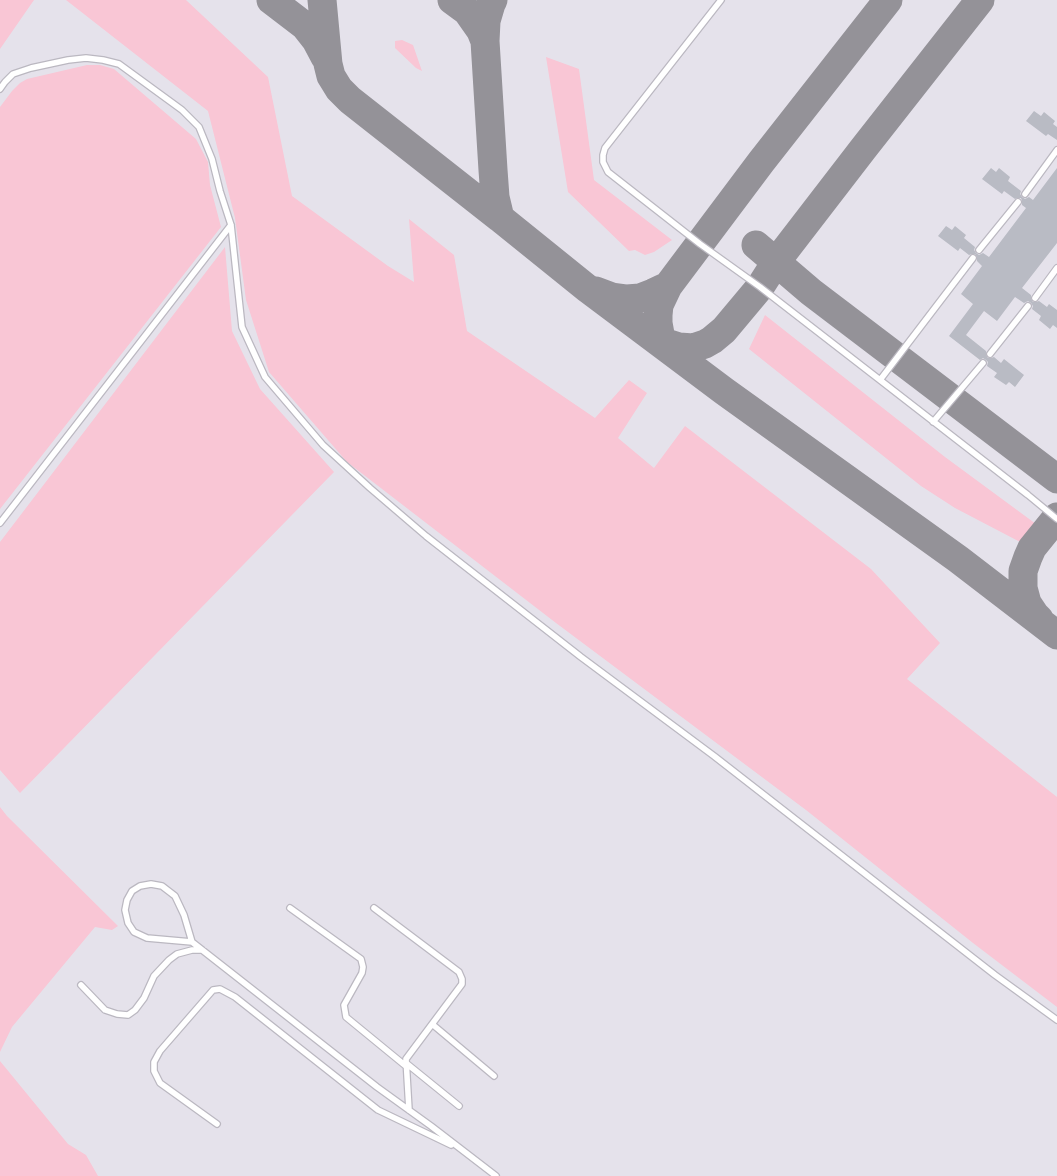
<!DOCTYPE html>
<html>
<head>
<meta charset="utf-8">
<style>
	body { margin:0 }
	canvas { display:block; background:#e5e2eb }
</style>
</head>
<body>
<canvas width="1057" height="1176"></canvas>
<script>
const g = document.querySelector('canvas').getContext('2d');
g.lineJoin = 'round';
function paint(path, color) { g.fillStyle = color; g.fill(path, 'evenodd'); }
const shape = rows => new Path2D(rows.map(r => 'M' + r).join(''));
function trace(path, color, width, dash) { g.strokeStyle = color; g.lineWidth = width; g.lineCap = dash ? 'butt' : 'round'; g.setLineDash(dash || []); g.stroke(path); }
const green = shape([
	[0,0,34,0,0,49],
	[66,0,186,0,268,77,292,196,388,266,414,282,409,219,454,255,467,331,595,418,629,380,647,393,618,438,654,468,685,426,871,569,940,643,907,679,1057,797,1057,1007,973,943,806,810,556,623,347,462,269,372,246,300,235,218,208,111],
	[402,40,413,45,422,71,416,68,395,48,395,41],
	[546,57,579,69,594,180,672,240,654,252,645,255,635,250,629,251,568,192],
	[87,65,100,65,114,69,196,139,208,162,210,185,221,227,0,509,0,107,12,91,20,83,27,79],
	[225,247,232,331,260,389,334,472,20,793,0,770,0,542],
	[765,315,945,457,1036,524,1022,543,955,508,921,486,749,349],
	[0,807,7,816,118,926,112,930,95,927,12,1027,0,1052],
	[0,1061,68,1144,86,1155,98,1176,0,1176]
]);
const taxiway = shape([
	[271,0,305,26,316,40,325,57],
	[322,0,328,64,331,76,339,89,350,100,500,218],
	[452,0,467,11,481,31,485,41],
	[493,0,491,4,486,21,485,41,493,170,495,197,500,218,588,289,724,391,958,559,1057,635],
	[756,245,811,292,1057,479],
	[596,291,612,297,627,299,640,298,653,293,668,286],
	[660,341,679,347,693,348,705,344,712,340,724,330,760,287,776,262,863,149,980,0],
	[665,346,660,334,658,323,658,315,659,305,668,286,761,162,888,0],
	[1039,619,1035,615,1027,603,1023,588,1023,571,1028,557,1032,548,1057,517]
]);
const building = shape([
	[1034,111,1041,116,1044,112,1055,121,1053,124,1057,127,1057,140,1048,134,1046,136,1026,121],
	[991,168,996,172,999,168,1010,177,1008,181,1021,191,1020,194,1022,197,1025,199,1029,197,1033,200,1057,168,1057,243,1022,288,1031,295,1031,299,1033,302,1036,302,1039,301,1047,307,1049,304,1057,310,1057,328,1053,325,1050,329,1039,320,1041,316,1032,309,1033,306,1031,303,1028,301,1024,303,1015,297,997,321,984,311,966,335,986,351,986,355,988,358,991,358,994,357,1001,363,1004,359,1024,375,1015,387,1009,382,1006,385,994,377,997,373,987,366,988,362,986,360,983,358,980,360,949,336,973,304,961,294,982,266,977,261,977,257,975,254,972,254,969,255,960,248,958,251,938,236,946,226,952,230,955,226,966,235,964,238,975,247,974,250,976,253,979,255,983,253,989,257,1026,208,1022,205,1022,201,1021,198,1017,198,1015,199,1004,191,1002,194,982,179]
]);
const service = shape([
	[721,0,605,148,603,155,603,162,608,172,700,244,760,287,880,380,973,258],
	[0,89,5,82,13,74,31,68,68,60,86,58,103,60,119,64,182,110,199,127,212,159,220,191,231,225,242,327,265,377,323,445,370,488,426,536,581,657,714,756,995,975,1057,1020],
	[1025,194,1057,150],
	[979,250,1018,202],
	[1035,298,1057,268],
	[990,354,1028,306],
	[880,380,1028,495,1057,519],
	[933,422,983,363],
	[0,523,231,225],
	[290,908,361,959,363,967,362,973,344,1005,346,1017,407,1067],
	[374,908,459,972,462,979,462,984,406,1059,409,1110],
	[192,942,184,915,175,896,162,886,151,884,140,886,132,891,127,900,125,910,128,923,134,932,147,938,192,942,377,1087,431,1126,496,1176],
	[81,985,105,1010,117,1014,128,1015,135,1010,144,998,154,976,169,960,177,954,192,950,202,950],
	[432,1024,494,1076],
	[406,1063,459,1106],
	[217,1124,160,1083,154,1071,154,1062,160,1051,213,990,220,989,235,997,378,1110,451,1145]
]);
paint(green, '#f9c6d5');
trace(taxiway, '#949298', 29);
paint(building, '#b9bbc4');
trace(service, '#bbb8c1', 8);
trace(service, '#fff', 5.5);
</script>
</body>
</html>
